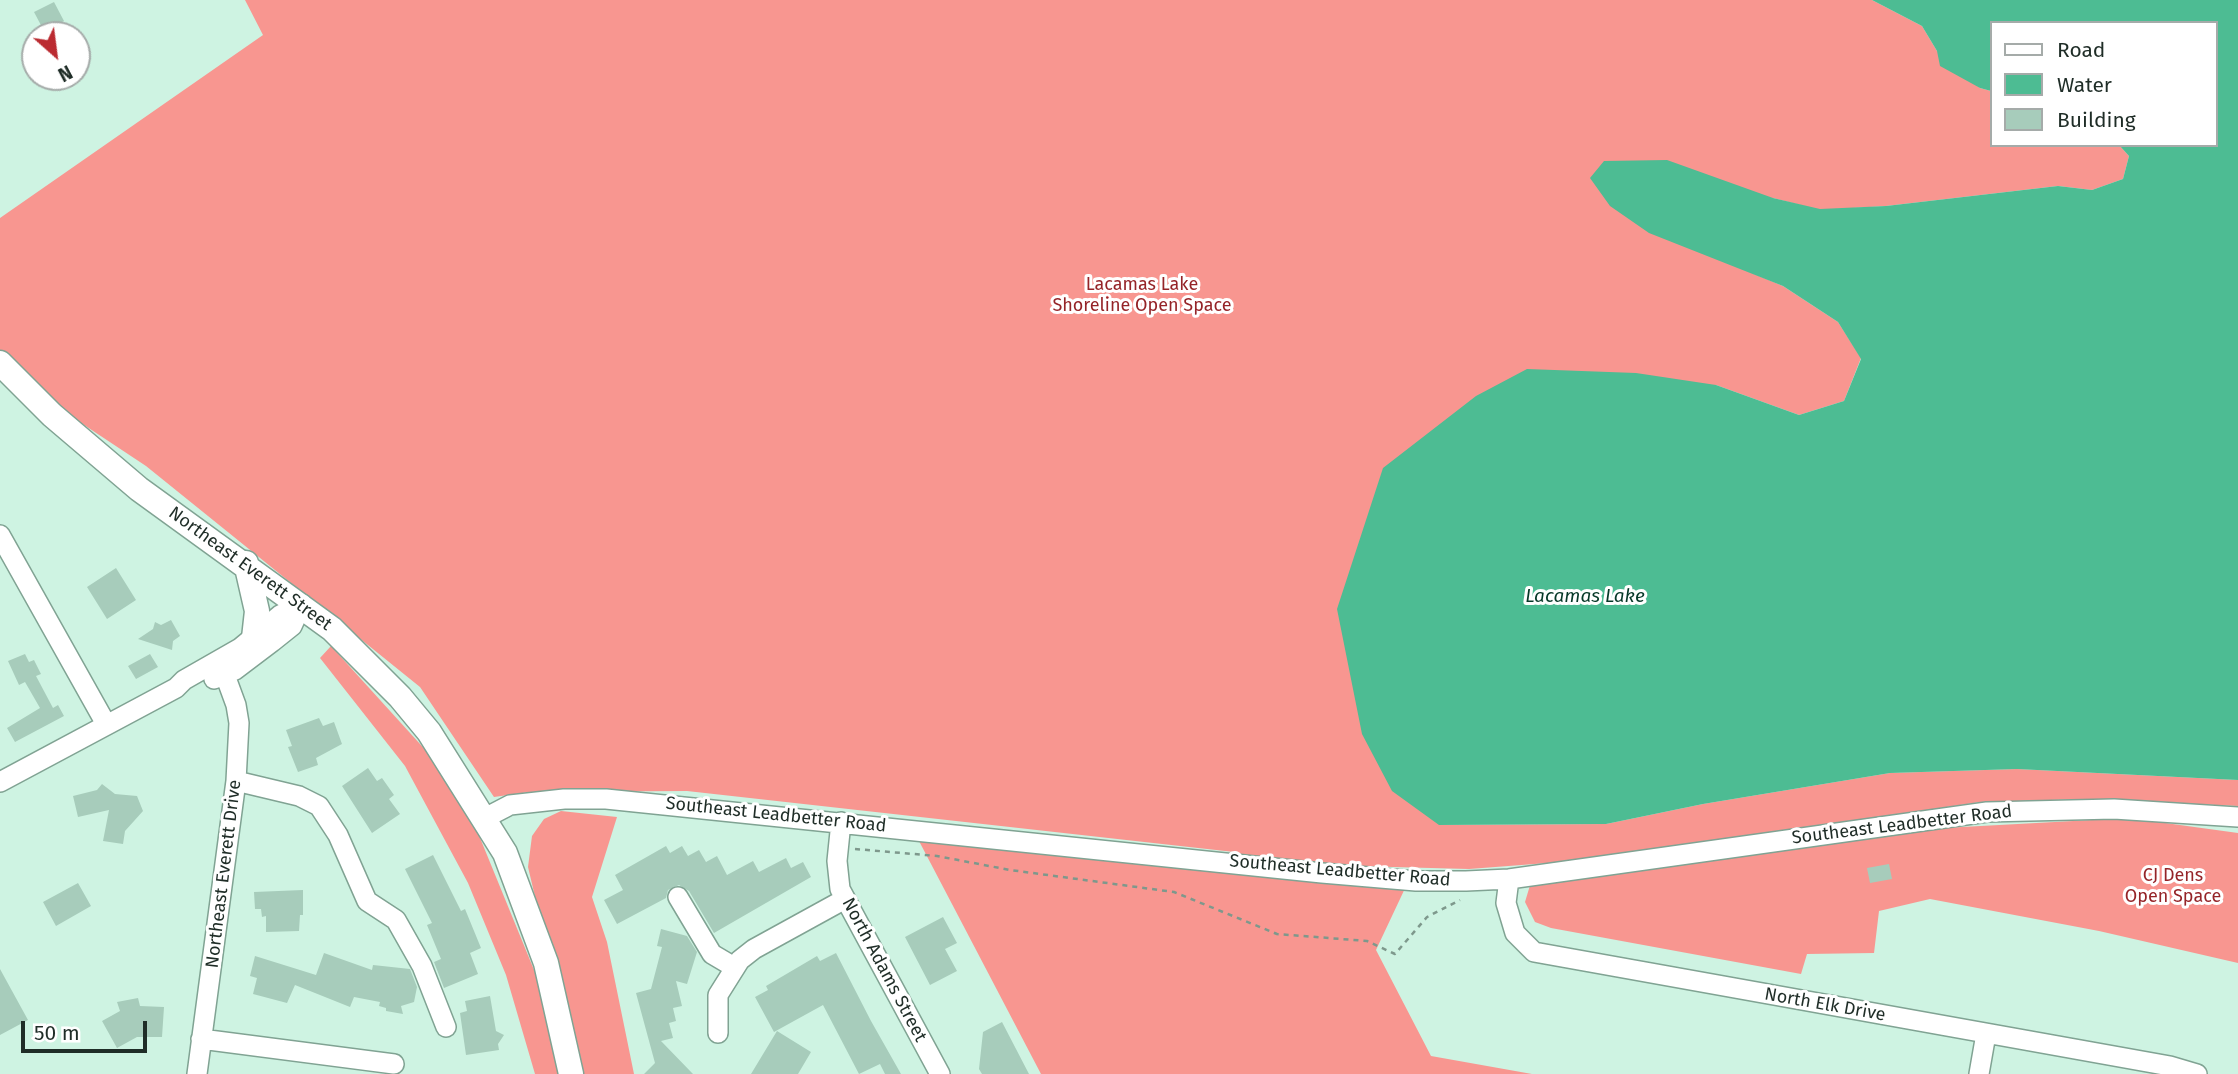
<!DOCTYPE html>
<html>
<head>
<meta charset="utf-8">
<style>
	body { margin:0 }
	#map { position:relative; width:2238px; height:1074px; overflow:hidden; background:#cef3e2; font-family:"Fira Sans",sans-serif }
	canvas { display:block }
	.legend { position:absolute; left:1990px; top:21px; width:228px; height:126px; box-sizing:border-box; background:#fff; border:2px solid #a5aba9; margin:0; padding:9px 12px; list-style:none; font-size:21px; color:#1f2d27 }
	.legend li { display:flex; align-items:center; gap:14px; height:35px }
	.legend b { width:35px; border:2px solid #a5aba9 }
	.north { position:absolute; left:21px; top:21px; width:70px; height:70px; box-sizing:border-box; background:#fff; border:2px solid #a5aba9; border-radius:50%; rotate:152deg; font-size:19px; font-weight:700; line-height:28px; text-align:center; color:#1f2d27 }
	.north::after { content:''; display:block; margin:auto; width:24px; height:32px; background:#bb2b31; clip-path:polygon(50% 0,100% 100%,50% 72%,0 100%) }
	.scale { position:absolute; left:21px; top:1021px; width:126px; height:32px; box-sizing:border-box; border:4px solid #1f2d27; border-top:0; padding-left:9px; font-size:21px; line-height:24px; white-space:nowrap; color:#1f2d27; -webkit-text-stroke:5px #fff; paint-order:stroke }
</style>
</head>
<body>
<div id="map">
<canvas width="2238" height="1074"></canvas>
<ul class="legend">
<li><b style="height:9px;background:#fff"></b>Road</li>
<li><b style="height:19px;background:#4dbc93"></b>Water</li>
<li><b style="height:19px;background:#a7ccbb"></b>Building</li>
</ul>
<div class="north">N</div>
<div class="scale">50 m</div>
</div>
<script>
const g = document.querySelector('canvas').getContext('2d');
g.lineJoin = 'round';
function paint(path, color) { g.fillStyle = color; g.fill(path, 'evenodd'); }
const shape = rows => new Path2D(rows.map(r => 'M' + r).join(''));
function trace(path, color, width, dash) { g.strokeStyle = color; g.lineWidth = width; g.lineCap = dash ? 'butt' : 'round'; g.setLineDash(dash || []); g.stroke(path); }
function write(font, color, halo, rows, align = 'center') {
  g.font = font + ' "Fira Sans",sans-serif'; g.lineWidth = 6; g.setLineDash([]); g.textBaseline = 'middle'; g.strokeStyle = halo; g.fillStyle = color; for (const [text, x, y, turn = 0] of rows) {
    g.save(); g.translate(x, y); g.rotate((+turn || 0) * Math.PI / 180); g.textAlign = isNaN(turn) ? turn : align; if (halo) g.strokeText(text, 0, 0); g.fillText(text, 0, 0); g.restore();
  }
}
const forest = shape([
	[245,0,1872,0,1922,26,1937,51,1980,88,1991,91,1991,145,2119,145,2129,156,2123,179,2092,190,2058,186,1886,206,1820,210,1773,198,1718,259,1783,286,1838,322,1861,358,1844,401,1799,415,1716,385,1440,825,1606,824,1703,804,1890,773,2017,769,2238,780,2238,806,2087,799,1980,802,1600,859,1469,869,1278,864,1234,852,687,791,529,792,494,797,420,687,146,466,60,409,0,352,0,218,263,35],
	[331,646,440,766,478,833,550,1009,563,1074,535,1074,506,975,468,883,405,766,320,658],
	[561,811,617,817,592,897,607,942,634,1074,577,1074,528,867,532,836,544,819],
	[2129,818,2238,833,2238,963,2099,931,1930,899,1879,911,1874,953,1807,954,1801,974,1551,928,1535,922,1525,902,1531,882,1888,831],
	[919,841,1408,882,1376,950,1431,1056,1532,1074,1041,1074]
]);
const water = shape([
	[1872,0,2238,0,2238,780,2017,769,1890,773,1703,804,1606,824,1439,825,1392,791,1362,734,1337,609,1383,468,1476,396,1527,369,1636,373,1716,385,1799,415,1844,401,1861,359,1838,322,1783,286,1649,233,1610,206,1590,178,1604,161,1667,160,1773,198,1820,209,1886,206,2058,186,2092,190,2123,179,2129,156,2119,145,2215,145,2215,23,1991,23,1991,91,1980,88,1940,66,1937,51,1922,26]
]);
const building = shape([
	[54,2,64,21,44,31,34,12],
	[116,568,136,600,107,619,87,587],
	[171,620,180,636,173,641,172,650,138,639,153,629,155,622,161,625],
	[25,654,29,662,34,660,41,674,36,676,53,708,58,705,64,716,15,742,7,728,40,708,25,682,19,685,8,661],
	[150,654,158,667,136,679,128,666],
	[319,718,323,726,334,722,342,744,316,758,318,765,298,772,288,747,292,746,286,730],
	[368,768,377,781,382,778,394,795,389,799,400,814,372,833,342,786],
	[102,784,115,794,137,796,143,811,125,831,123,844,103,841,109,810,78,817,73,796,97,790],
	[666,846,670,853,682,846,688,856,699,850,706,862,717,856,727,875,753,861,759,872,786,858,791,868,803,862,811,877,714,933,689,891,679,885,668,890,666,898,617,924,604,900,623,890,615,875],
	[433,855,461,911,465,909,481,948,470,953,478,974,444,988,434,962,441,959,427,925,432,923,405,869],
	[1889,864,1892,879,1870,883,1867,868],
	[78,883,91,906,56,926,43,902],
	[303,890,303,915,300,915,299,931,266,932,266,916,262,917,261,909,255,909,254,892],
	[943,917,957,943,945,949,957,971,930,985,905,937],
	[661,929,687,936,697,952,687,984,676,981,682,1006,673,1008,676,1021,669,1023,673,1038,661,1041,693,1074,644,1074,655,1063,636,993,651,989,662,947,657,946],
	[324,953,372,970,373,965,410,969,417,987,414,1002,401,1006,403,1014,386,1011,386,1008,379,1006,380,1002,354,997,350,1007,295,985,287,1003,253,994,257,978,250,976,255,956,316,975],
	[836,953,871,1021,901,1074,885,1074,880,1064,859,1074,823,1005,774,1032,755,997,768,990,766,986,817,956,820,961],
	[0,969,28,1020,0,1035],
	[490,996,496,1031,504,1035,498,1044,499,1050,466,1055,460,1013,467,1011,465,1001],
	[138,998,140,1006,164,1007,162,1037,137,1037,117,1048,102,1021,120,1011,117,1002],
	[1002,1022,1029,1074,982,1074,979,1069,983,1032],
	[777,1031,811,1052,798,1074,751,1074]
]);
const path = shape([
	[855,849,937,856,1010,870,1174,892,1277,934,1367,941,1395,954,1427,917,1460,900]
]);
const minor = shape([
	[0,535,106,724],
	[214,679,235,670,272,642,292,626,302,604],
	[236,781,299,796,319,806,338,835,367,901,396,920,422,966,446,1027],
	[0,782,176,688,184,680,240,648,280,615,302,604],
	[485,818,510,805,564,799,606,799,1322,873,1416,881,1466,881,1509,879,1987,812,2114,809,2238,817],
	[841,822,837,861,840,889,940,1074],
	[1509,879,1506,903,1515,933,1534,952,2170,1066,2197,1074],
	[678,897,712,954,734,967],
	[718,1033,718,995,740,960,754,949,845,899],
	[201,1039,394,1064],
	[197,1074,236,781,239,723,236,705,225,675],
	[1979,1074,1986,1034]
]);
const major = shape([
	[0,363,52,415,139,489,332,629,400,697,429,732,505,853,546,963,571,1074],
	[246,563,257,611,254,638]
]);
const parkNames = [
	["Lacamas Lake",1142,285],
	["Shoreline Open Space",1142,306],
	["CJ Dens",2173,876],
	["Open Space",2173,897]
];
const streetNames = [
	["Northeast Everett Street",250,569,36],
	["Southeast Leadbetter Road",776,815,6],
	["Southeast Leadbetter Road",1902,825,-7],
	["Southeast Leadbetter Road",1340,871,5],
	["Northeast Everett Drive",224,874,-83],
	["North Adams Street",884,970,62],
	["North Elk Drive",1825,1005,10]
];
const waterNames = [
	["Lacamas Lake",1585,597]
];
paint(forest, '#f89690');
paint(water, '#4dbc93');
paint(building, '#a7ccbb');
trace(minor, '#80a393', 22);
trace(major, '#80a393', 27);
trace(path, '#7e988c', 2.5, [5, 5]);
trace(minor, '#fff', 19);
trace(major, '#fff', 24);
write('18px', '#952428', '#fff', parkNames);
write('18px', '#1f2d27', '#fff', streetNames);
write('italic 19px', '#063928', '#fff', waterNames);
</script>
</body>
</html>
